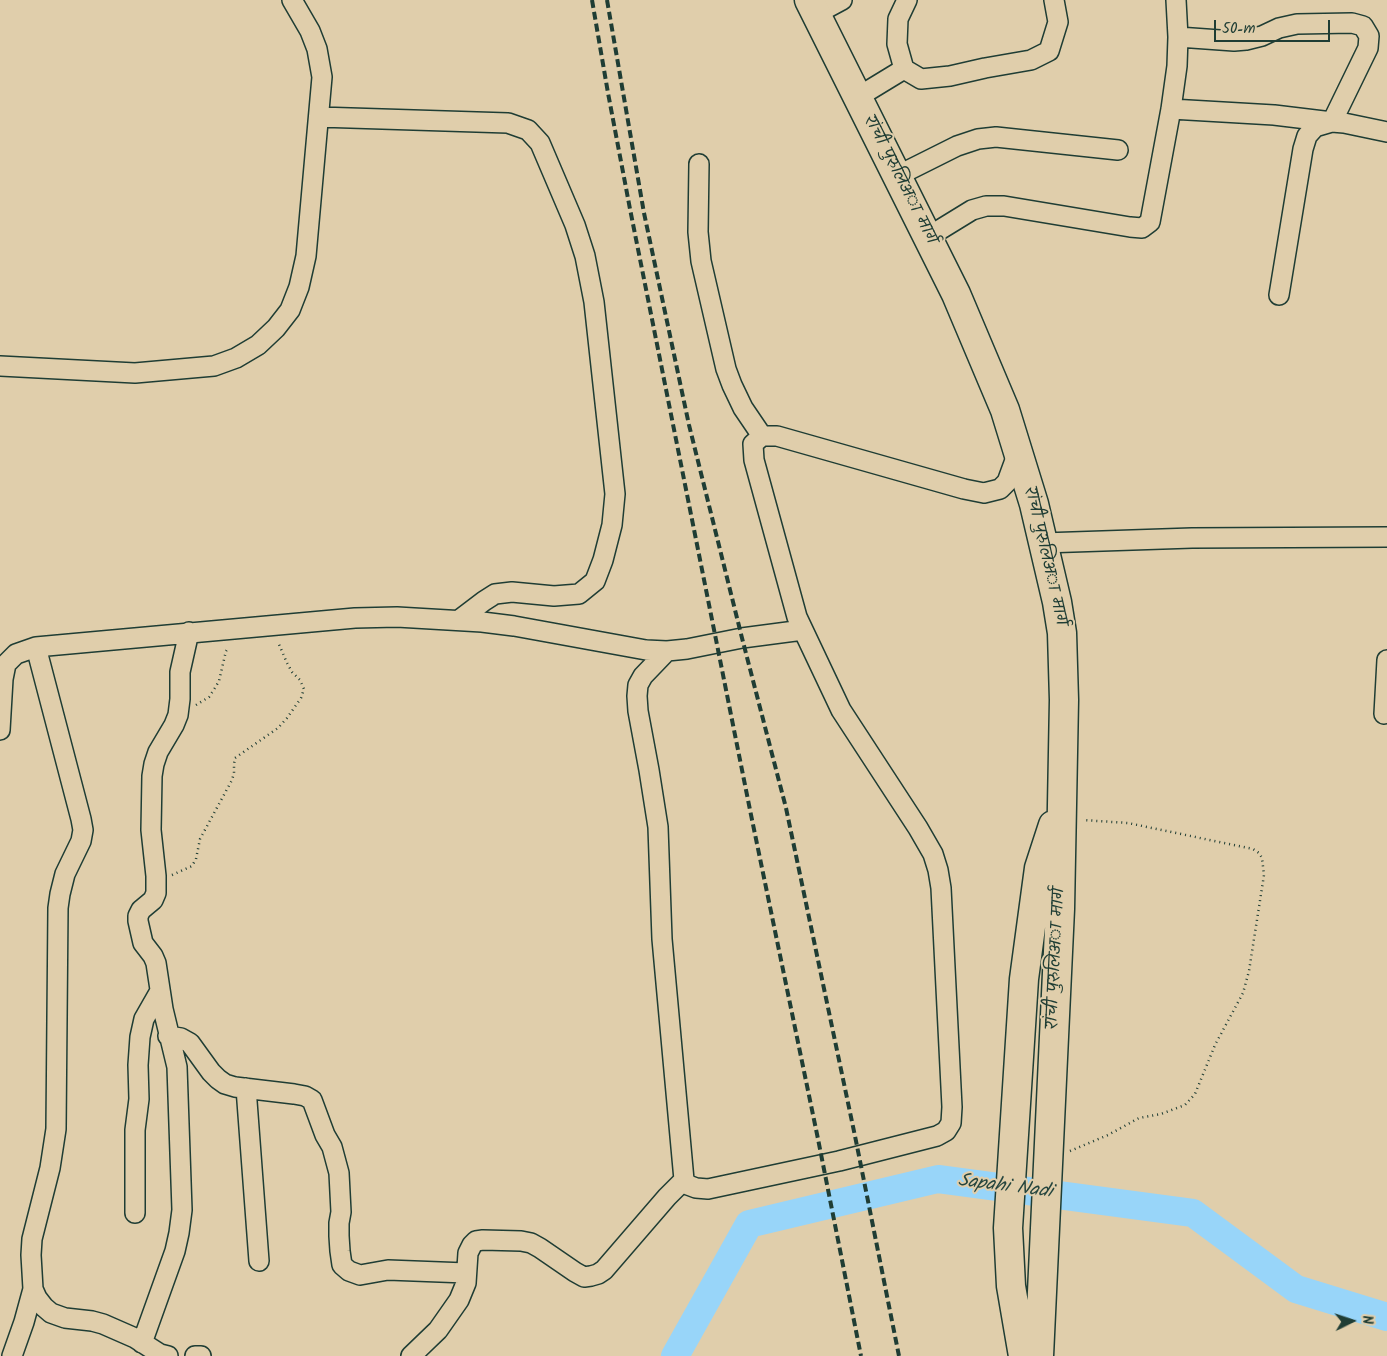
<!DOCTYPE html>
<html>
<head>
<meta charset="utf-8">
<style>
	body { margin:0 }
	#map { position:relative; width:1387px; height:1356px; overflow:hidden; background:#e0ceab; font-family:Kalam,sans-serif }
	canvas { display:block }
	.north { position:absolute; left:1327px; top:1296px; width:50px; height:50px; -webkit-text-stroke:4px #e0ceab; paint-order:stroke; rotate:86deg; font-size:14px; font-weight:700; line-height:20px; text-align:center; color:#1f3d34 }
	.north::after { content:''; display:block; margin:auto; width:18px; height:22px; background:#1f3d34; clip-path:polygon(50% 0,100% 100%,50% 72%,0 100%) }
	.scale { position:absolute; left:1214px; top:20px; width:116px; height:22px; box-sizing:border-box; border:2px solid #1f3d34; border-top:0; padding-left:6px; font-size:15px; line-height:18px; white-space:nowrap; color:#1f3d34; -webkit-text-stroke:4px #e0ceab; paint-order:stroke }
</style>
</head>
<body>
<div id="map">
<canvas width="1387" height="1356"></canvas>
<div class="north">N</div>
<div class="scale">50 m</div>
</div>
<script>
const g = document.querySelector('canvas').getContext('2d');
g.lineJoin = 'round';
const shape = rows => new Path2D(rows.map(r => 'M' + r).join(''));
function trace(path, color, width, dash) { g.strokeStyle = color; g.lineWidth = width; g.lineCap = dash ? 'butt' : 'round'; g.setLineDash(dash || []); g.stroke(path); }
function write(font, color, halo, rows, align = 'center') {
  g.font = font + ' Kalam,"Playpen Sans Deva",sans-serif'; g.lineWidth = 4; g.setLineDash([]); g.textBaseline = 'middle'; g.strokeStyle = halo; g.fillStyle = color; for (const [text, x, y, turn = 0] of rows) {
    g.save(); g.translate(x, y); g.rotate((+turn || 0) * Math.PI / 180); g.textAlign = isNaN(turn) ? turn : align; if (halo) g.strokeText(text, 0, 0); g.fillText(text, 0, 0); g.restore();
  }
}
const river = shape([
	[675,1356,749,1224,938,1179,1193,1213,1296,1289,1387,1317]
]);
const path = shape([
	[196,705,209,697,215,688,219,681,226,651,229,647],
	[172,875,192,866,196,859,200,839,232,780,234,773,234,764,235,758,278,728,287,718,301,698,304,689,300,680,292,672,287,663,278,642],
	[1070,1151,1108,1135,1139,1118,1161,1114,1185,1105,1195,1094,1215,1045,1243,993,1249,971,1264,875,1262,858,1259,853,1253,849,1128,823,1083,820]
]);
const street = shape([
	[907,0,898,19,897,44,904,69,921,79,950,76,985,68,1031,60,1049,51,1058,22,1054,0],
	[816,14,842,0],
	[858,97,904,69],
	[1171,109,1274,115,1332,122,1368,48,1369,36,1363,26,1352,23,1297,24,1279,28,1262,36,1246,40,1234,41,1178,37],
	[319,117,508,123,528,130,540,143,575,225,585,256,594,302,615,494,612,525,603,560,595,581,579,594,554,596,512,592,495,594,484,601,459,620],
	[699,164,698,232,701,261,726,369,732,385,743,408,762,436],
	[897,176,957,146,978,139,996,137,1118,150],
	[928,237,972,210,986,206,1004,206,1130,227,1142,228,1150,222,1171,109,1177,66,1178,37,1176,0],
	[1279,295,1303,149,1307,136,1315,127,1332,122,1344,123,1387,132],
	[0,366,135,373,214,366,236,358,258,345,276,328,290,310,299,287,306,256,322,77,317,49,310,31,292,0],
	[1043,543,1192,538,1387,537],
	[36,647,81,819,83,830,81,841,65,874,60,894,58,908,56,1129,50,1168,32,1239,31,1255,33,1289,37,1298,44,1307,51,1313,65,1318,92,1321,103,1324,135,1338,160,1354,168,1356],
	[1384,714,1387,660],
	[0,730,3,679,6,664,16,654,36,647,355,618,397,617,482,622,514,626,646,650,667,651,687,649,742,638,803,630],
	[168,1036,181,1038,190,1043,211,1072,218,1079,225,1084,235,1087,294,1094,305,1096,312,1100,325,1135,332,1147,339,1173,341,1212,339,1223,339,1236,340,1251,342,1265,349,1271,360,1275,388,1270,466,1273],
	[246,1088,259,1261],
	[684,1180,688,1185,696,1188,708,1189,839,1161,937,1136,946,1131,951,1123,952,1107,941,888,938,870,933,854,918,828,841,710,797,617,754,460,753,444,762,436,777,436,964,489,984,493,1000,489,1007,482,1018,452],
	[135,1213,135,1130,139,1099,138,1065,140,1037,144,1019,160,991],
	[142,1343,175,1251,179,1233,182,1210,177,1067,163,1009,156,963,153,956,143,943,138,921,138,916,141,910,153,900,156,893,156,876,151,830,152,776,154,764,158,752,174,725,178,715,180,699,180,672,189,632],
	[12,1356,24,1322,33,1289],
	[195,1356,201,1356],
	[411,1356,438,1330,459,1300,466,1283,468,1253,472,1245,476,1241,483,1240,521,1241,531,1243,540,1248,575,1272,584,1277,591,1276,598,1274,604,1270,667,1197,684,1180,662,939,658,827,649,770,638,711,637,696,638,685,643,676,667,651]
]);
const primary = shape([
	[809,0,956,294,1005,410,1034,504,1057,602,1062,633,1064,700,1060,909,1039,1356],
	[1023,1356,1011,1286,1008,1228,1024,979,1039,868,1053,825]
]);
const rail = shape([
	[592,0,608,93,630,209,750,810,818,1139,861,1356],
	[607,0,644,213,689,425,742,638,786,808,855,1136,899,1356]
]);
const streetNames = [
	["रांची पुरुलिअा मार्ग",899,180,63],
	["रांची पुरुलिअा मार्ग",1044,556,77],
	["रांची पुरुलिअा मार्ग",1057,959,-87]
];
const waterNames = [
	["Sapahi Nadi",1005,1188,7]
];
trace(river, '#98d5f9', 28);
trace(street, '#1f3d34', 22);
trace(primary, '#1f3d34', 31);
trace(path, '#1f3d34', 2.5, [1, 4]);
trace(street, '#e0ceab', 19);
trace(primary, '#e0ceab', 28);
trace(rail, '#1f3d34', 4, [8, 4]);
write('18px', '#1f3d34', '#e0ceab', streetNames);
write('italic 19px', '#25453e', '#e0ceab', waterNames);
</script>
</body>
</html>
